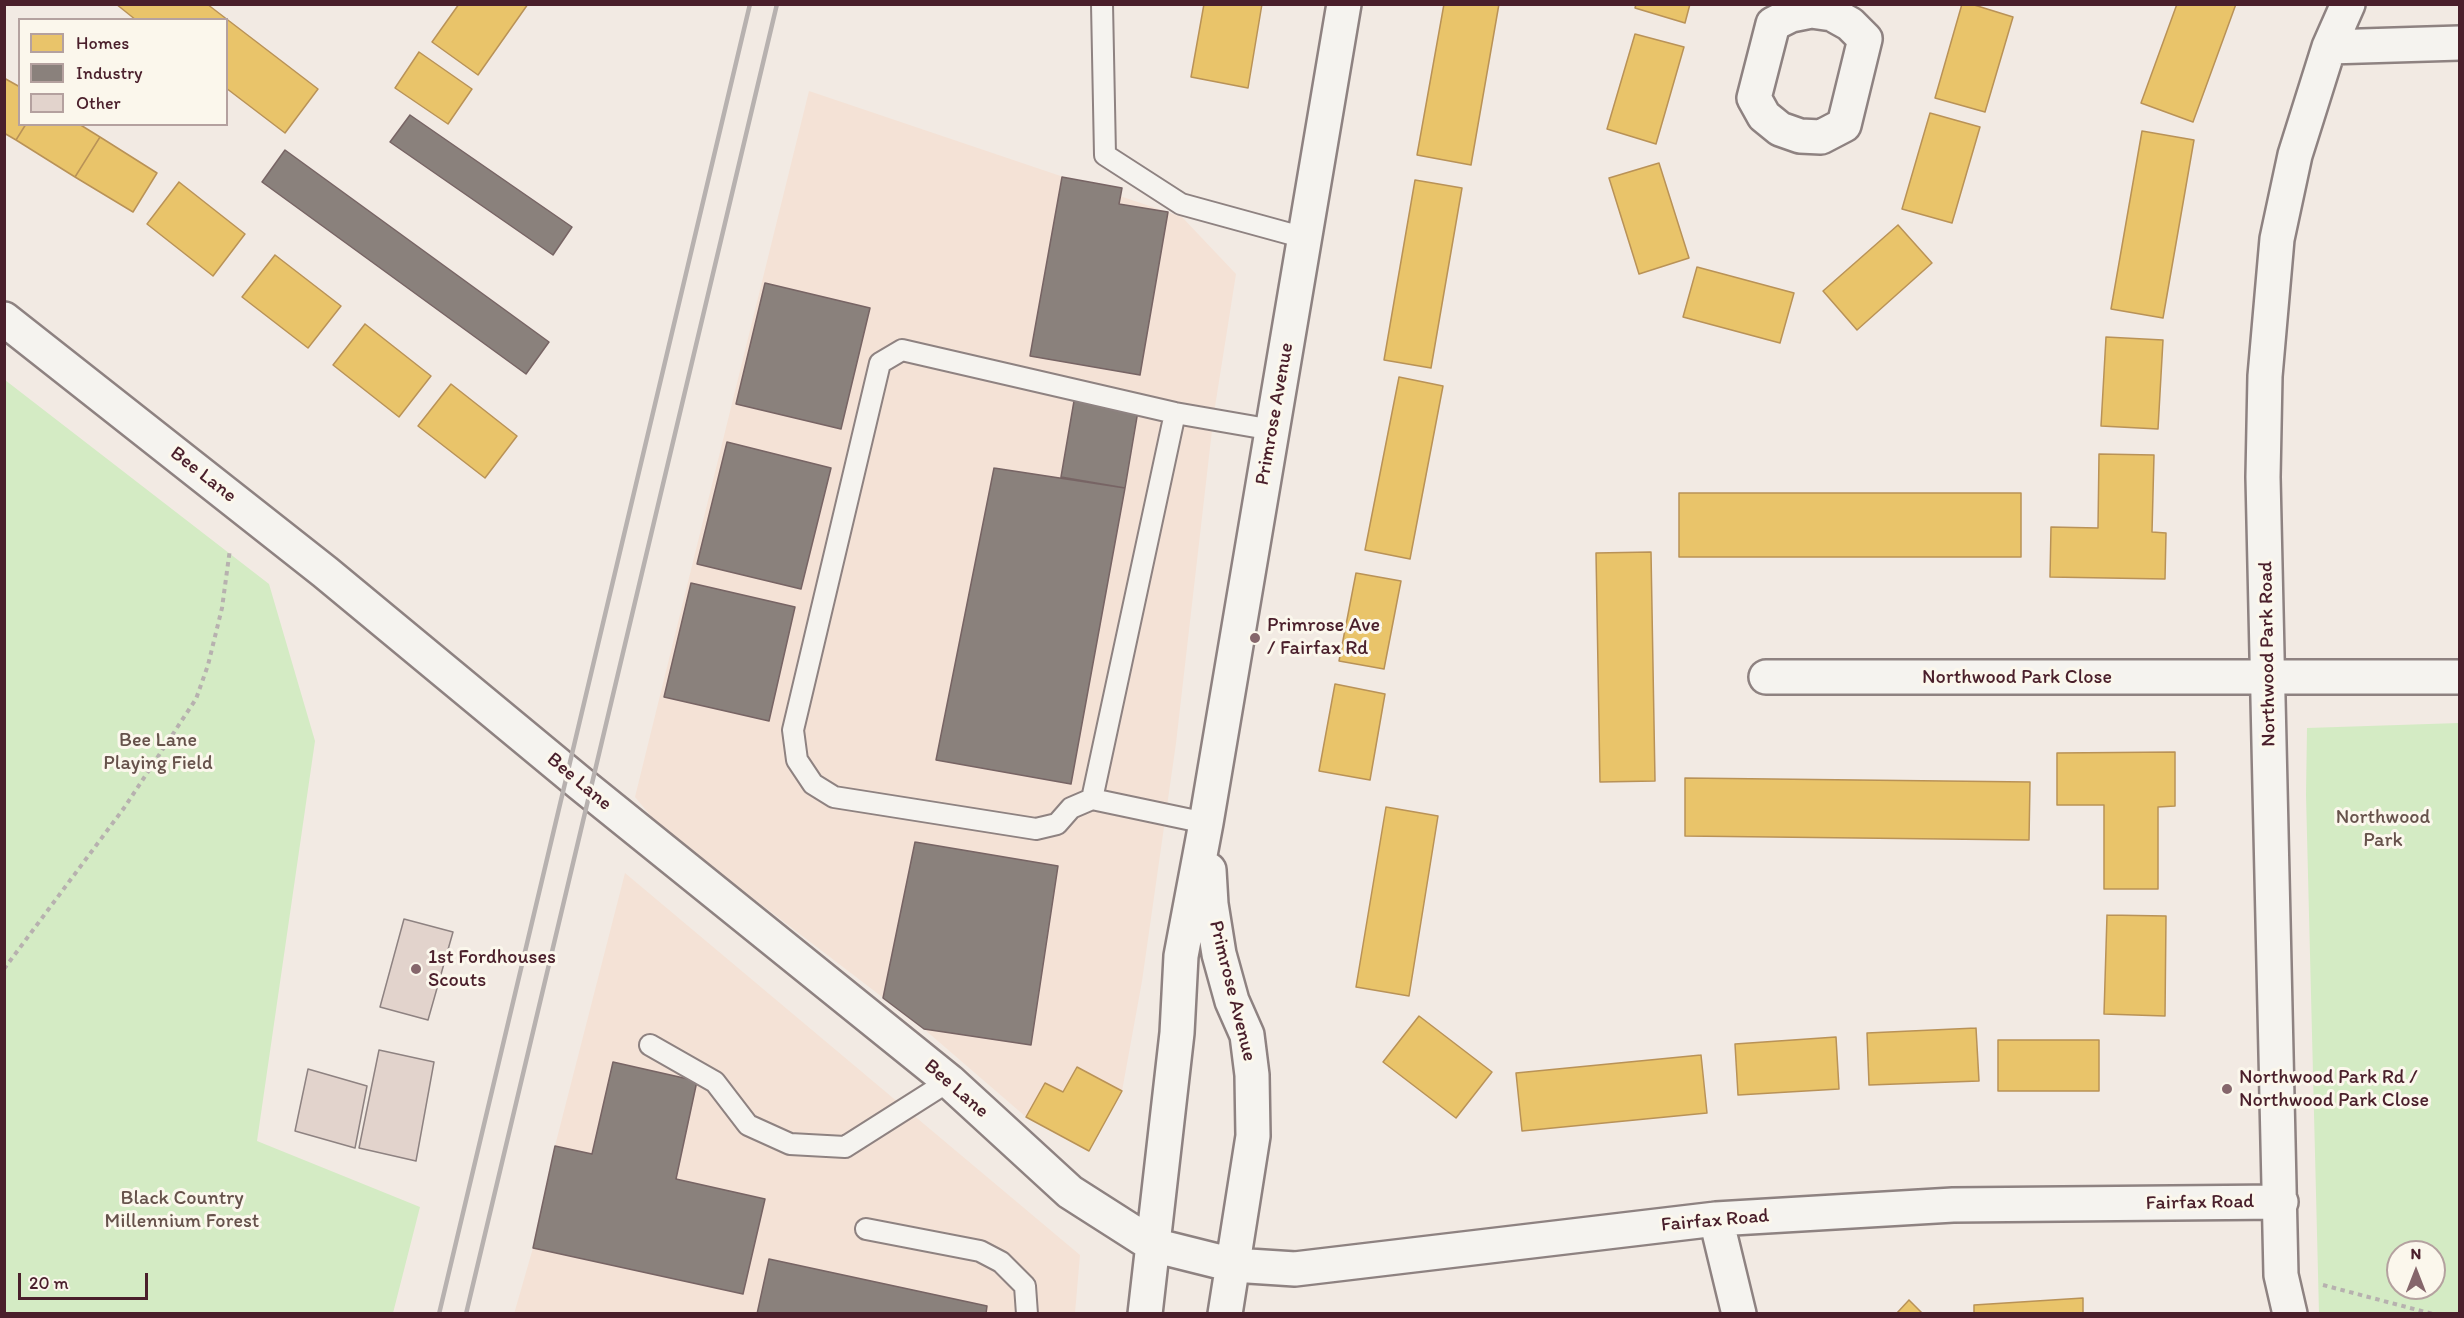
<!DOCTYPE html>
<html>
<head>
<meta charset="utf-8">
<style>
	body { margin:0 }
	#map { position:relative; width:2464px; height:1318px; overflow:hidden; background:#f2eae3; font-family:Itim,sans-serif }
	canvas { display:block }
	.frame { position:absolute; inset:0; border:6px solid #4a1f2b; pointer-events:none }
	.legend { position:absolute; left:18px; top:18px; width:210px; height:108px; box-sizing:border-box; background:#fbf7ec; border:2px solid #b4a19f; margin:0; padding:8px 10px; list-style:none; font-size:18px; color:#4a1f2b }
	.legend li { display:flex; align-items:center; gap:12px; height:30px }
	.legend b { width:30px; border:2px solid #b4a19f }
	.north { position:absolute; left:2386px; top:1240px; width:60px; height:60px; box-sizing:border-box; background:#fbf7ec; border:2px solid #b4a19f; border-radius:50%; rotate:0deg; font-size:16px; font-weight:700; line-height:24px; text-align:center; color:#4a1f2b }
	.north::after { content:''; display:block; margin:auto; width:21px; height:27px; background:#85666b; clip-path:polygon(50% 0,100% 100%,50% 72%,0 100%) }
	.scale { position:absolute; left:18px; top:1273px; width:130px; height:27px; box-sizing:border-box; border:3px solid #4a1f2b; border-top:0; padding-left:8px; font-size:18px; line-height:21px; white-space:nowrap; color:#4a1f2b; -webkit-text-stroke:4px #fbf7ec; paint-order:stroke }
</style>
</head>
<body>
<div id="map">
<canvas width="2464" height="1318"></canvas>
<div class="frame"></div>
<ul class="legend">
<li><b style="height:16px;background:#e9c46a"></b>Homes</li>
<li><b style="height:16px;background:#8a817c"></b>Industry</li>
<li><b style="height:16px;background:#e2d3cc"></b>Other</li>
</ul>
<div class="north">N</div>
<div class="scale">20 m</div>
</div>
<script>
const g = document.querySelector('canvas').getContext('2d');
g.lineJoin = 'round';
function paint(path, color) { g.fillStyle = color; g.fill(path, 'evenodd'); }
const shape = rows => new Path2D(rows.map(r => 'M' + r).join(''));
function trace(path, color, width, dash) { g.strokeStyle = color; g.lineWidth = width; g.lineCap = dash ? 'butt' : 'round'; g.setLineDash(dash || []); g.stroke(path); }
function write(font, color, halo, rows, align = 'center') {
  g.font = font + ' Itim,sans-serif'; g.lineWidth = 6; g.setLineDash([]); g.textBaseline = 'middle'; g.strokeStyle = halo; g.fillStyle = color; for (const [text, x, y, turn = 0] of rows) {
    g.save(); g.translate(x, y); g.rotate((+turn || 0) * Math.PI / 180); g.textAlign = isNaN(turn) ? turn : align; if (halo) g.strokeText(text, 0, 0); g.fillText(text, 0, 0); g.restore();
  }
}
const built = shape([
	[809,91,1182,217,1236,274,1214,413,1176,743,1142,981,1122,1091,1089,1151,1026,1117,924,1029,660,827,635,797],
	[625,873,1080,1255,1075,1313,514,1314,533,1248,555,1146]
]);
const green = shape([
	[5,380,269,584,315,741,257,1141,420,1207,393,1313,5,1313],
	[2459,723,2459,1313,2319,1313,2306,795,2307,728],
	[2398,1252,2434,1252,2434,1288,2398,1288]
]);
const homes = shape([
	[116,4,207,4,318,89,285,133,226,88,226,20,136,20,116,4],
	[459,4,528,4,478,75,432,42,459,4],
	[1204,4,1262,4,1248,88,1191,77,1204,4],
	[1444,4,1499,4,1471,165,1417,155,1444,4],
	[1636,4,1690,4,1685,23,1635,8,1636,4],
	[1962,4,1971,4,2013,17,1985,112,1935,98,1962,4],
	[2177,4,2236,4,2193,122,2141,103,2177,4],
	[1635,34,1684,47,1656,144,1607,129,1635,34],
	[419,52,472,89,448,124,395,88,419,52],
	[4,78,20,87,20,124,26,124,16,140,4,133,4,78],
	[1930,113,1980,127,1952,223,1902,209,1930,113],
	[26,124,79,124,100,137,75,177,16,140,26,124],
	[2142,131,2194,140,2163,318,2111,309,2142,131],
	[100,137,157,173,133,212,75,177,100,137],
	[1659,163,1689,258,1639,274,1609,178,1659,163],
	[1415,180,1462,188,1431,368,1384,360,1415,180],
	[179,182,245,234,213,276,147,224,179,182],
	[1898,225,1932,263,1857,330,1823,291,1898,225],
	[275,255,341,306,308,348,242,297,275,255],
	[1697,267,1794,293,1780,343,1683,317,1697,267],
	[365,324,431,376,399,417,333,365,365,324],
	[2106,337,2163,340,2158,429,2101,426,2106,337],
	[1399,377,1443,386,1410,559,1365,550,1399,377],
	[451,384,517,436,485,478,418,426,451,384],
	[2099,454,2154,455,2152,532,2166,533,2165,579,2050,577,2051,527,2098,528,2099,454],
	[1679,493,2021,493,2021,557,1679,557,1679,493],
	[1651,552,1655,781,1600,782,1596,553,1651,552],
	[1356,573,1401,581,1384,669,1339,661,1356,573],
	[1335,684,1385,694,1370,780,1319,771,1335,684],
	[2175,752,2175,806,2158,807,2158,889,2104,889,2104,805,2057,805,2057,753,2175,752],
	[1685,778,2030,782,2029,840,1685,836,1685,778],
	[1386,807,1438,816,1409,996,1356,987,1386,807],
	[2107,915,2166,916,2165,1016,2104,1014,2107,915],
	[1419,1016,1492,1072,1456,1118,1383,1062,1419,1016],
	[1976,1028,1979,1081,1869,1085,1867,1033,1976,1028],
	[1836,1037,1839,1089,1738,1095,1735,1044,1836,1037],
	[1998,1040,2099,1040,2099,1091,1998,1091,1998,1040],
	[1701,1055,1707,1113,1522,1131,1516,1073,1701,1055],
	[1077,1067,1122,1091,1089,1151,1026,1117,1045,1083,1063,1092,1077,1067],
	[2083,1298,2083,1314,1974,1314,1974,1305,2083,1298],
	[1909,1300,1923,1314,1896,1314,1909,1300]
]);
const industry = shape([
	[410,115,572,227,553,255,390,142,410,115],
	[285,150,549,342,526,374,262,182,285,150],
	[1062,177,1122,188,1119,204,1168,212,1140,375,1030,356,1062,177],
	[765,283,870,308,841,429,736,404,765,283],
	[1074,401,1138,411,1125,488,1061,477,1074,401],
	[727,442,831,468,801,589,697,564,727,442],
	[994,468,1125,488,1071,784,936,760,994,468],
	[691,583,795,607,769,721,664,697,691,583],
	[915,842,1058,866,1031,1045,924,1029,883,998,915,842],
	[613,1062,697,1081,676,1179,765,1199,743,1294,533,1248,555,1146,592,1154,613,1062],
	[769,1259,987,1306,986,1314,757,1314,769,1259]
]);
const building = shape([
	[404,919,453,932,428,1020,380,1007,404,919],
	[379,1050,434,1062,416,1161,359,1148,379,1050],
	[308,1069,367,1086,355,1148,295,1131,308,1069]
]);
const path = shape([
	[4,969,124,808,196,699,208,665,222,608,230,549],
	[2323,1285,2433,1314]
]);
const lane = shape([
	[1102,4,1105,155,1181,204,1305,238],
	[1092,799,1175,413],
	[1206,823,1092,799,1071,808,1057,824,1036,829,834,797,813,784,797,760,793,730,880,363,902,350,1175,413,1273,430],
	[650,1045,715,1082,748,1125,790,1144,845,1147,949,1081],
	[866,1229,980,1251,1001,1262,1025,1286,1027,1314]
]);
const street = shape([
	[1811,11,1832,14,1850,24,1865,39,1844,125,1821,137,1800,136,1780,129,1764,116,1754,98,1773,24,1791,15,1811,11],
	[2329,47,2460,43],
	[4,319,325,572,581,784,949,1081,1070,1192,1153,1245,1233,1265,1295,1269,1716,1219,1953,1205,2281,1202],
	[1766,677,2460,677],
	[1209,870,1211,904,1219,954,1232,1001,1247,1035,1252,1075,1253,1136,1225,1314],
	[1716,1219,1739,1314],
	[1145,1314,1177,1033,1181,956,1206,823,1344,4],
	[2290,1314,2281,1275,2263,477,2265,376,2277,239,2295,155,2329,47,2348,4]
]);
const rail = shape([
	[439,1314,750,4],
	[466,1314,777,4]
]);
const markers = [
	[1255,638,6,"#85666b"],
	[416,969,6,"#85666b"],
	[2227,1089,6,"#85666b"]
];
const streetNames = [
	["Primrose Avenue",1275,414,-80],
	["Bee Lane",203,475,38],
	["Northwood Park Road",2268,654,-91],
	["Northwood Park Close",2017,678],
	["Bee Lane",579,782,40],
	["Primrose Avenue",1232,991,76],
	["Bee Lane",956,1089,41],
	["Fairfax Road",2200,1203,-1],
	["Fairfax Road",1715,1221,-5]
];
const poiNames = [
	["Primrose Ave",1267,626],
	["/ Fairfax Rd",1267,649],
	["1st Fordhouses",428,958],
	["Scouts",428,981],
	["Northwood Park Rd /",2239,1078],
	["Northwood Park Close",2239,1101]
];
const parkNames = [
	["Bee Lane",158,741],
	["Playing Field",158,764],
	["Northwood",2383,818],
	["Park",2383,841],
	["Black Country",182,1199],
	["Millennium Forest",182,1222]
];
paint(built, '#f4e2d6');
paint(green, '#d4ebc4');
paint(homes, '#e9c46a');
trace(homes, '#b99257', 1.5);
paint(industry, '#8a817c');
trace(industry, '#776464', 1.5);
paint(building, '#e2d3cc');
trace(building, '#8e8281', 1.5);
trace(lane, '#8e8281', 24);
trace(street, '#8e8281', 38);
trace(path, '#b7b1af', 4, [4.5, 4.5]);
trace(lane, '#f5f3ef', 20);
trace(street, '#f5f3ef', 33);
trace(rail, '#b7b1af', 4.5);
for (const [x, y, r, color] of markers) { const dot = new Path2D(); dot.arc(x, y, r, 0, 2 * Math.PI); g.fillStyle = color; g.fill(dot); trace(dot, '#fbf7ec', 2); }
write('20px', '#4a1f2b', '#fbf7ec', streetNames);
write('20px', '#4a1f2b', '#fbf7ec', poiNames, 'left');
write('20px', '#66524b', '#fbf7ec', parkNames);
</script>
</body>
</html>
